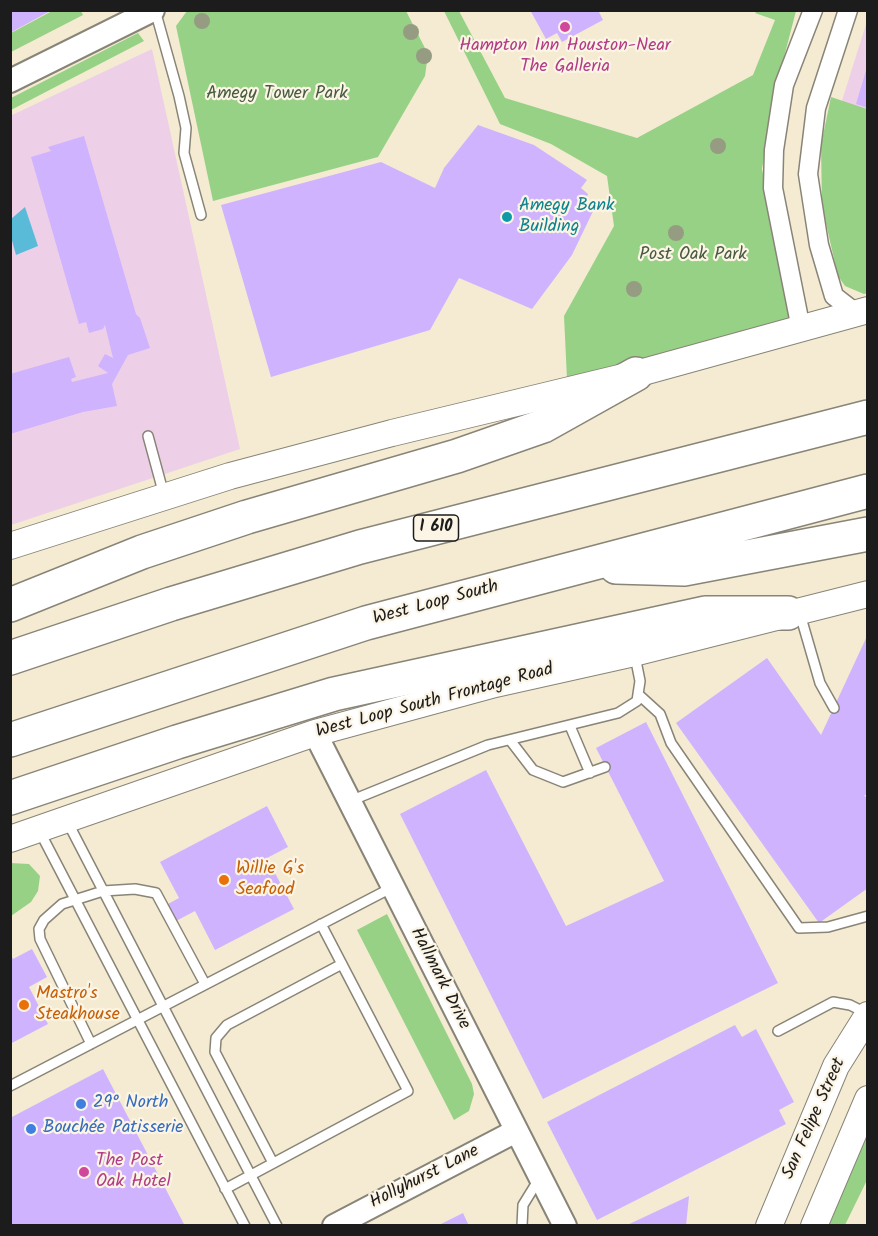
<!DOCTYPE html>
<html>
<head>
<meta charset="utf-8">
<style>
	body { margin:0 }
	#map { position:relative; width:878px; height:1236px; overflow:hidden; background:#f4ebd2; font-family:Kalam,sans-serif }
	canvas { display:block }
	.frame { position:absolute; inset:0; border:12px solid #1c1c1c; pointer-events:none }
</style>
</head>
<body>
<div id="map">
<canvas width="878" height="1236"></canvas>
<div class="frame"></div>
</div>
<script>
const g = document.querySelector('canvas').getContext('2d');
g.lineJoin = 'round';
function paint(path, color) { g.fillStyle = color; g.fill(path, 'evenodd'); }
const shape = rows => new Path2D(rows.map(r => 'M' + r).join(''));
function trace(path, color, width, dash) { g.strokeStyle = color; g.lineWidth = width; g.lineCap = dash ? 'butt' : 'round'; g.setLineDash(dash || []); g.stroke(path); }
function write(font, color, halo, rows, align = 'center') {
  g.font = font + ' Kalam,sans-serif'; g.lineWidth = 4.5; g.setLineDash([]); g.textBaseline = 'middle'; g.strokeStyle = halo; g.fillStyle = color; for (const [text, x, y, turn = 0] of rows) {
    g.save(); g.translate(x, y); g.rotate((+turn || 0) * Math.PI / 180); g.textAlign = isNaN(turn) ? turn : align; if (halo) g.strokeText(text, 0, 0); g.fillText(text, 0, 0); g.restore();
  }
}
const built = shape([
	[867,21,867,115,840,107],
	[152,49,240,449,11,525,10,116]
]);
const green = shape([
	[52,11,81,11,83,15,11,52,11,33],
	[187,11,406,11,428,54,425,76,378,157,213,201,176,26],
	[444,11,459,11,505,98,637,138,753,75,775,20,755,13,757,11,796,11,777,84,762,169,793,320,567,379,564,316,614,226,607,176,551,144,500,124],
	[138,33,144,41,11,110,11,98],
	[831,97,867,109,868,293,864,294,845,286,838,276,822,206,821,145],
	[10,863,29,864,40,876,38,891,31,902,11,916],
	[387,914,472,1084,474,1094,469,1111,454,1120,357,930],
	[867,1127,867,1180,845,1225,829,1226]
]);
const water = shape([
	[25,207,38,246,16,255,11,237,11,219]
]);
const building = shape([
	[10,10,52,10,10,33],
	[530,10,598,10,603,20,562,42,557,33,546,39],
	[867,67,868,67,868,108,856,104],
	[478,125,534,145,587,180,581,188,588,194,585,203,596,205,572,255,532,309,459,278,430,330,271,377,221,205,381,162,435,188,444,168],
	[84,136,136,314,140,318,150,348,128,355,112,384,117,406,83,412,10,434,10,374,69,357,76,377,71,379,72,382,108,373,98,366,105,354,113,358,105,325,103,329,89,333,86,322,79,324,31,157,51,151,48,147],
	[868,634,868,795,864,795,868,800,868,888,819,923,676,723,767,658,821,735],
	[646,722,778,983,543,1099,400,814,486,770,566,926,664,881,596,748],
	[267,806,288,847,267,858,294,909,215,950,195,911,176,921,168,904,179,898,160,862],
	[32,949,47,977,29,987,48,1024,10,1044,10,953,13,959],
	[735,1025,742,1037,756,1029,794,1102,779,1110,786,1124,597,1220,547,1122],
	[103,1069,185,1226,10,1226,10,1118],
	[689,1196,686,1226,625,1226],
	[463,1213,469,1226,437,1226]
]);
const service = shape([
	[155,10,179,96,186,128,184,153,201,215],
	[148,436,164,495],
	[800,614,820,683,834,708],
	[638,694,660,714,671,743,799,928,828,927,868,916],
	[570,726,590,773],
	[510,740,533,770,563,782,605,767],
	[350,801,488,745,618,713,637,701,640,681,635,656],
	[67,821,277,1226],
	[40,832,245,1226],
	[778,1031,833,1002,850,1005,868,1014],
	[91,1044,40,939,39,929,44,920,62,904,103,891,135,889,156,893,205,984],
	[10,1086,393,887],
	[273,1163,215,1052,216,1038,227,1025,342,964],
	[225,1189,408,1091,321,924],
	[522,1226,523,1205,539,1179]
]);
const minor = shape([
	[848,10,816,108,808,174,819,245,834,296,856,313],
	[801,329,773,188,774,150,784,85,813,10]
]);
const tertiary = shape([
	[10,81,153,10],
	[315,733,565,1226],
	[334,1226,516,1131]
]);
const secondary = shape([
	[10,546,230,476,392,433,636,374,868,310],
	[10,839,315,733,495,684,634,653,868,594],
	[769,1226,836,1066,868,1015],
	[814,1226,868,1099]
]);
const motorway = shape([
	[616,567,684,569,868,534],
	[10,605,142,552,247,517,457,456,543,426,636,374],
	[10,658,171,604,360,547,868,417],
	[10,740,366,623,868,491],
	[10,798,177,742,334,694,705,613,788,613]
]);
const trees = [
	[202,21],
	[411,32],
	[424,56],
	[718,146],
	[676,233],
	[634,289]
];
const markers = [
	[565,27,6,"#d1479c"],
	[507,217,6,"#0f9aa8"],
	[224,880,6,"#e8710a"],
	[24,1005,6,"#e8710a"],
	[81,1104,6,"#3f7fe0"],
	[31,1129,6,"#3f7fe0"],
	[84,1172,6,"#d1479c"]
];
const shields = [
	[436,528,45]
];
const shieldNames = [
	["I 610",436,528]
];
const hotelNames = [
	["Hampton Inn Houston-Near",565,47],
	["The Galleria",565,68],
	["The Post",96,1162,"left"],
	["Oak Hotel",96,1183,"left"]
];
const parkNames = [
	["Amegy Tower Park",277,95],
	["Post Oak Park",693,256]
];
const cultureNames = [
	["Amegy Bank",519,207],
	["Building",519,228]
];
const streetNames = [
	["West Loop South",436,604,-15],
	["West Loop South Frontage Road",435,702,-15],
	["Hallmark Drive",439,979,63],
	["San Felipe Street",815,1119,-66],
	["Hollyhurst Lane",425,1178,-27]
];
const foodNames = [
	["Willie G's",236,870],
	["Seafood",236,891],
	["Mastro's",36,995],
	["Steakhouse",36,1016]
];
const shopNames = [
	["29° North",93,1104],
	["Bouchée Patisserie",43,1129]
];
paint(built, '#edd0e8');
paint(green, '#96d185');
paint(water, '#5abbd8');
paint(building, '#d0b3fe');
trace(service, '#888477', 12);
trace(minor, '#888477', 21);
trace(tertiary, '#888477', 26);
trace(secondary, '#888477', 28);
trace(motorway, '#888477', 36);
trace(service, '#fff', 9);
trace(minor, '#fff', 18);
trace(tertiary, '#fff', 22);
trace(secondary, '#fff', 26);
trace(motorway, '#fff', 33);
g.fillStyle = '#959c82';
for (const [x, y] of trees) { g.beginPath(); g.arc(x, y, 8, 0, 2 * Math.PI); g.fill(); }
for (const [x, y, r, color] of markers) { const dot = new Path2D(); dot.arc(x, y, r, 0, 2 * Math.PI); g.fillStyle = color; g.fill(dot); trace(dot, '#fcf5e5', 2); }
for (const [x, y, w] of shields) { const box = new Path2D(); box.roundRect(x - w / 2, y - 13, w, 26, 4.5); g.fillStyle = '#fcf5e5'; g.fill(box); trace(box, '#1c1c1c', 1.5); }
write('bold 16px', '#1c1c1c', null, shieldNames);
write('18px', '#b23c85', '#fcf5e5', hotelNames);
write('18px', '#475b41', '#fcf5e5', parkNames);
write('18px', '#0d838f', '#fcf5e5', cultureNames, 'left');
write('18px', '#1c1c1c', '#fcf5e5', streetNames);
write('18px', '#c56008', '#fcf5e5', foodNames, 'left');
write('18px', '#366cbe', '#fcf5e5', shopNames, 'left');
</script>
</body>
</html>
